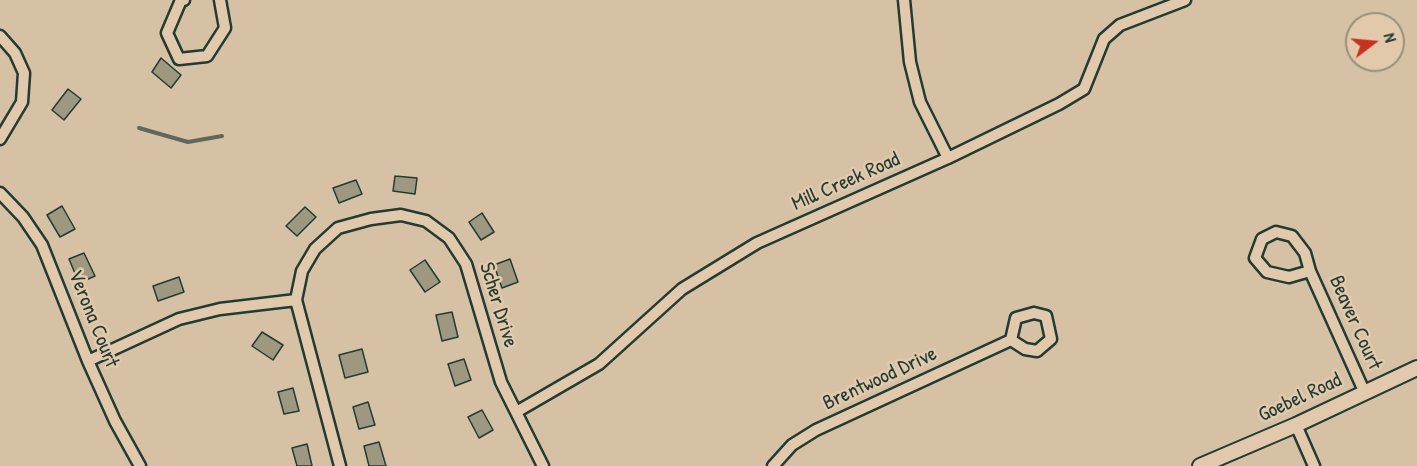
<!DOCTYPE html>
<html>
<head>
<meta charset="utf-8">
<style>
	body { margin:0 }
	#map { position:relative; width:1417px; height:466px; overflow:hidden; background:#d7c1a4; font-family:"Patrick Hand",sans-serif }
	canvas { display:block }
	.north { position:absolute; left:1345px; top:12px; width:60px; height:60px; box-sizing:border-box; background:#e3c9ab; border:2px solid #95917b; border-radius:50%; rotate:74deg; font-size:16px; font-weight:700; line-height:24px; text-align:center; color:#1f3d34 }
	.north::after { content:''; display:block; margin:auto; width:21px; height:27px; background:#c8321e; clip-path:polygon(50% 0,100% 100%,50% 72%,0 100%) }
</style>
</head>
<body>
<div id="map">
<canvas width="1417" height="466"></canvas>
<div class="north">N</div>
</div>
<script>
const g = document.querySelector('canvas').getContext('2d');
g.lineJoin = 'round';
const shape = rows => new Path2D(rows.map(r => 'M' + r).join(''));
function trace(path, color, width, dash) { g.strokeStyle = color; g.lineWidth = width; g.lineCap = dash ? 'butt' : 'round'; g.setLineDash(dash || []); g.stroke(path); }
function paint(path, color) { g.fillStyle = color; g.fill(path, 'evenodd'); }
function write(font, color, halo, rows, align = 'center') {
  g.font = font + ' "Patrick Hand",sans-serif'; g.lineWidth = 5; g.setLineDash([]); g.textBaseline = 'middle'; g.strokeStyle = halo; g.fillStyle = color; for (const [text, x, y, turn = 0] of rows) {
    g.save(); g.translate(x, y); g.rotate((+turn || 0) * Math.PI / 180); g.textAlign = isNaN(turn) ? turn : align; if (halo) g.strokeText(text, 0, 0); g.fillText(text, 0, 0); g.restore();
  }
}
const stream = shape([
	[139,128,188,142,222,136]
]);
const building = shape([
	[161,58,181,75,171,88,152,72,161,58],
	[68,89,81,99,64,120,52,110,68,89],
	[395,176,417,178,415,194,393,191,395,176],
	[356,180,362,194,339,203,333,188,356,180],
	[62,206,75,229,60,237,47,215,62,206],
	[305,207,316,217,297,236,286,226,305,207],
	[482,213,494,232,481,240,469,222,482,213],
	[84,253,95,276,79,283,69,259,84,253],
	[510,259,518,282,502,288,494,265,510,259],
	[425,260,440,282,425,292,410,270,425,260],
	[179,277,184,292,158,301,153,286,179,277],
	[452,312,458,337,442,341,436,315,452,312],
	[262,332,283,345,273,360,252,346,262,332],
	[362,349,368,372,345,378,339,355,362,349],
	[464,359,471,380,455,386,448,364,464,359],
	[293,388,299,411,284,414,278,392,293,388],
	[368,402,375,425,359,429,353,407,368,402],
	[482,410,493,430,479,438,468,417,482,410],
	[379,442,386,466,369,466,364,446,379,442],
	[307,444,312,466,297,466,292,448,307,444]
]);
const street = shape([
	[184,0,181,0,167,33,179,59,207,56,225,28,220,0],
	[904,0,910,62,920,102,948,158],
	[0,36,15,53,24,73,22,102,0,139],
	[0,193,23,217,42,245,88,361,115,421,140,466],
	[1310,271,1289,277,1267,272,1255,258,1262,239,1276,232,1292,236,1305,253,1310,271,1364,391],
	[1034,313,1046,316,1051,339,1037,351,1025,349,1011,340,1016,318,1034,313],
	[88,361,179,319,220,309,296,300],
	[518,411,599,364,682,289,757,243,948,158,1059,104,1084,89,1104,39,1120,25,1185,0],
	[1296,425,1314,466],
	[340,466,296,300,302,271,315,249,338,228,371,219,401,215,426,221,449,238,466,264,501,382,543,466],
	[773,466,792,445,816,430,1011,340]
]);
const secondary = shape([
	[1200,466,1296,425,1417,368]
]);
const streetNames = [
	["Mill Creek Road",846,182,-24],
	["Scher Drive",498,305,73],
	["Verona Court",93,319,68],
	["Beaver Court",1355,323,66],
	["Brentwood Drive",880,379,-25],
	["Goebel Road",1300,398,-25]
];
trace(stream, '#5d695a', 4);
paint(building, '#9e9881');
trace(building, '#1f3d34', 1.5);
trace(street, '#1f3d34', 15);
trace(secondary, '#1f3d34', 18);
trace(street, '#e3c9ab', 10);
trace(secondary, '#e3c9ab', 14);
write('21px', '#1f3d34', '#e3c9ab', streetNames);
</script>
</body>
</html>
